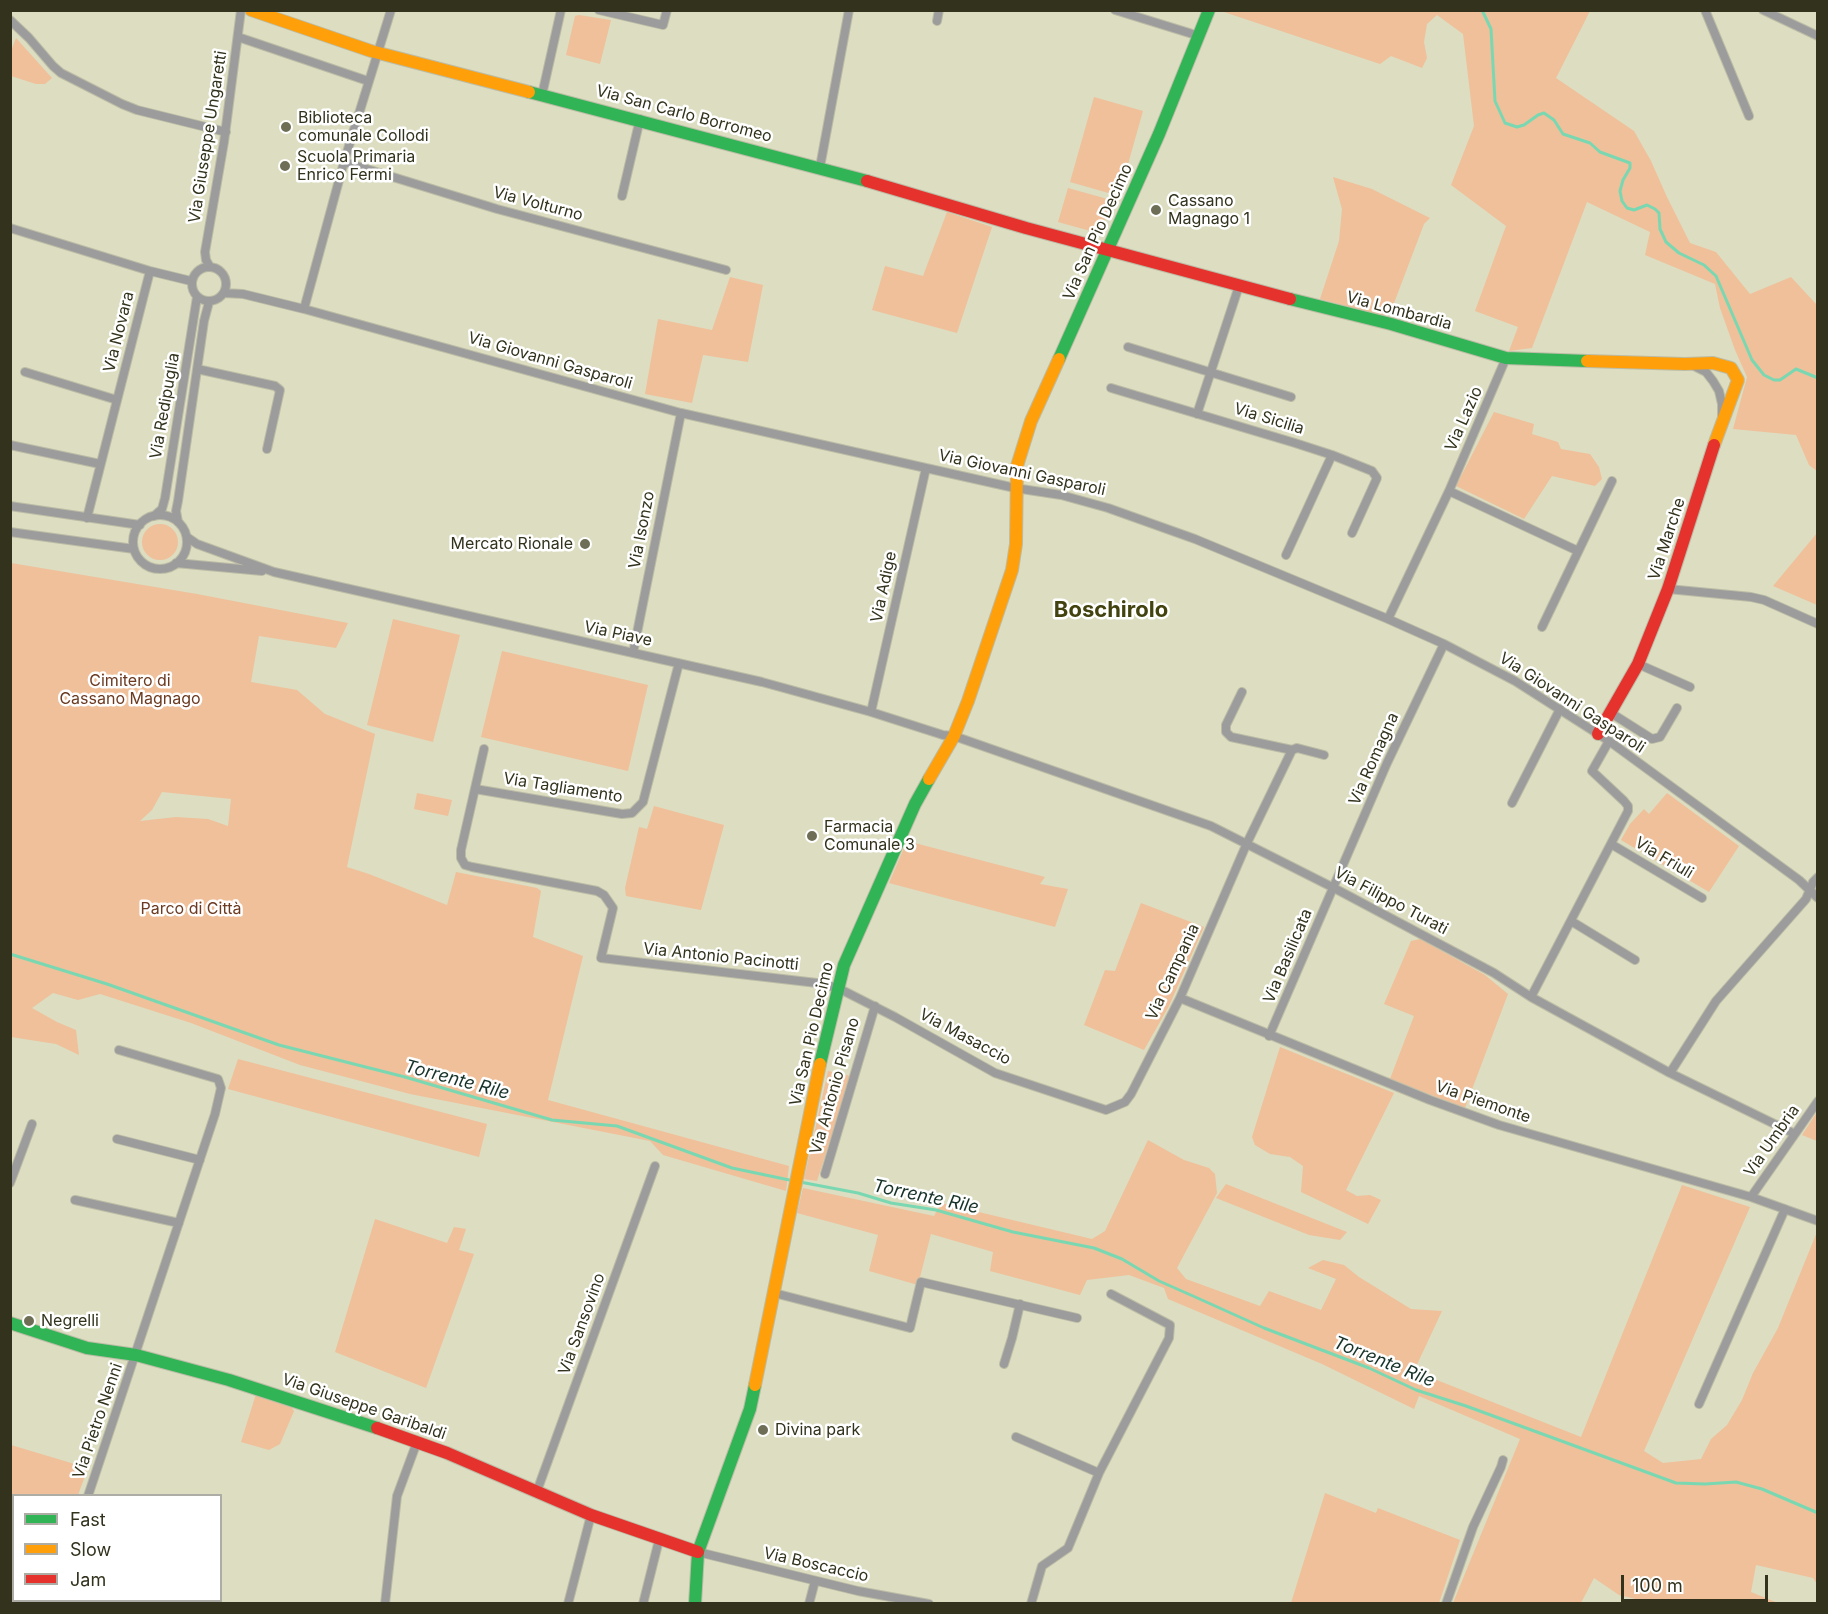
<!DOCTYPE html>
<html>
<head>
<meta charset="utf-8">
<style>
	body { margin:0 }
	#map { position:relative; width:1828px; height:1614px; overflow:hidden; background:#ddddc1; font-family:Inter,sans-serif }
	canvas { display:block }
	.frame { position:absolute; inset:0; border:12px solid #32321d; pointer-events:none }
	.legend { position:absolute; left:12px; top:1494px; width:210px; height:108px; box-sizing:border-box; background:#fff; border:2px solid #adada5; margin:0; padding:8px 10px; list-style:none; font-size:18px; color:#32321d }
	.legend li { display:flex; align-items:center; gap:12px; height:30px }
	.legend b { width:30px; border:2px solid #adada5 }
	.scale { position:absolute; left:1621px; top:1575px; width:147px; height:27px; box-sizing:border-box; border:3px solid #32321d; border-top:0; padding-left:8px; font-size:18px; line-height:21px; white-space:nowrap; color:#32321d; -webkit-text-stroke:4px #fff; paint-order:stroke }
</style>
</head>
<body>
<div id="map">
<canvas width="1828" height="1614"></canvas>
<div class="frame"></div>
<ul class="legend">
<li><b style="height:8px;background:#30b455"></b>Fast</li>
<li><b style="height:8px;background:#ff9f0a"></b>Slow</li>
<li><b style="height:8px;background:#e5322d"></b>Jam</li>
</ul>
<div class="scale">100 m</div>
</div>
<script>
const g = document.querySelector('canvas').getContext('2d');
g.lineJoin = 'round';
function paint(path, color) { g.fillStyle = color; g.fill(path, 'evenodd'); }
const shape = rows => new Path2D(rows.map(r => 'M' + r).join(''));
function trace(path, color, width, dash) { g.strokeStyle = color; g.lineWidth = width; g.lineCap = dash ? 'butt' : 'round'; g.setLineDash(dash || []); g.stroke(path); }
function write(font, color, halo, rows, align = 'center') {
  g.font = font + ' Inter,sans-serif'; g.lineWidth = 5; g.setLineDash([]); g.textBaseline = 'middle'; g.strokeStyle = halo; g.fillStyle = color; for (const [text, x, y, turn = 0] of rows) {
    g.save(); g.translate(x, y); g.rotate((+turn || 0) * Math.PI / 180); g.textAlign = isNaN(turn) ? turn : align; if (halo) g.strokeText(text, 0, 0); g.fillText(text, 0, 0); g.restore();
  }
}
const green = shape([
	[1221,11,1590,11,1556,78,1634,131,1651,161,1667,197,1690,243,1716,252,1750,294,1791,277,1817,305,1817,471,1809,465,1796,435,1733,429,1747,377,1735,350,1720,308,1715,284,1645,255,1650,232,1587,202,1532,348,1509,351,1518,327,1475,311,1506,226,1451,185,1474,126,1463,34,1437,15,1427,24,1424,42,1427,58,1422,68,1391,56,1380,64],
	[579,15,611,20,600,64,566,55,575,16],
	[16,38,52,78,45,84,36,84,11,76,11,51],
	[1094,97,1143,111,1119,196,1070,182],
	[1333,177,1372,189,1430,218,1424,224,1391,311,1383,316,1320,299,1339,241,1342,209],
	[1068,188,1111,200,1101,234,1058,222],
	[947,212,992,227,957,333,872,310,885,266,923,276],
	[730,277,763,285,748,362,703,355,692,403,645,394,658,319,712,330],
	[1494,412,1534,424,1532,434,1558,442,1561,449,1590,454,1599,467,1602,479,1595,486,1552,476,1524,519,1456,486],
	'142 542a18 18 0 1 1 36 0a18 18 0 1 1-36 0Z',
	[1817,533,1817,605,1773,586],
	[11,563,197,594,348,623,336,648,259,636,251,682,297,690,325,714,375,734,347,867,369,874,447,905,456,872,537,888,541,891,533,937,583,956,548,1100,789,1166,786,1191,663,1155,650,1141,410,1094,300,1065,191,1023,100,994,78,1000,53,993,32,1008,57,1022,76,1030,79,1055,56,1044,11,1037],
	[162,792,231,799,228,826,208,819,176,817,140,821,152,810],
	[393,619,460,635,433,742,367,725],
	[502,651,648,685,628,771,481,737],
	[417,793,452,800,448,816,414,809],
	[1667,793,1739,846,1709,892,1621,840,1630,824,1644,809,1649,814],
	[654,806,724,825,701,910,626,896,625,888,639,827,647,829],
	[907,841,1045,877,1040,884,1068,889,1055,927,889,883],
	[1141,903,1204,927,1169,1006,1144,1050,1084,1025,1105,970,1115,971],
	[1420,939,1485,975,1508,994,1465,1108,1390,1079,1414,1016,1384,1004,1411,941],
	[1280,1047,1394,1093,1346,1190,1357,1196,1370,1195,1381,1200,1368,1224,1301,1192,1303,1166,1290,1157,1270,1154,1255,1145,1252,1137],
	[238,1059,487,1124,479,1157,228,1089],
	[828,1071,851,1076,817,1181,804,1179],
	[1817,1112,1817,1141,1802,1135],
	[1148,1140,1184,1160,1209,1168,1215,1174,1217,1193,1177,1268,1186,1279,1260,1306,1269,1291,1321,1310,1336,1279,1308,1268,1323,1260,1344,1265,1359,1277,1411,1309,1442,1311,1414,1371,1581,1437,1682,1185,1750,1207,1644,1451,1663,1463,1701,1459,1711,1439,1727,1425,1742,1400,1753,1373,1778,1328,1817,1232,1817,1584,1813,1578,1756,1565,1751,1592,1778,1603,1652,1603,1619,1595,1594,1578,1581,1603,1453,1603,1520,1439,1419,1396,1414,1409,1322,1364,1168,1299,1164,1288,1129,1275,1087,1280,1080,1295,990,1271,993,1252,931,1234,918,1285,869,1271,878,1235,797,1213,803,1188,934,1216,941,1203,1092,1239,1105,1231],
	[1226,1184,1347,1232,1340,1240,1309,1235,1216,1198],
	[375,1219,447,1243,454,1227,466,1229,459,1250,474,1254,426,1388,335,1352],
	[256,1394,290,1405,294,1411,280,1444,269,1450,241,1442],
	[11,1445,88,1468,78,1495,14,1496,14,1600,41,1601,40,1603,11,1603],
	[1325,1493,1376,1513,1378,1508,1460,1540,1439,1603,1291,1603]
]);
const stream = shape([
	[1482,10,1491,29,1495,101,1505,123,1517,127,1524,125,1538,115,1544,113,1554,120,1563,134,1590,143,1600,152,1630,163,1630,168,1623,180,1620,191,1622,201,1627,208,1634,210,1647,205,1655,209,1659,213,1660,229,1666,242,1679,253,1704,265,1716,276,1752,360,1764,375,1774,380,1780,380,1796,369,1818,378],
	[10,954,107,984,279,1045,405,1077,552,1120,617,1126,732,1168,794,1181],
	[800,1182,858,1193,891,1203,936,1210,1013,1232,1094,1248,1122,1259,1159,1281,1193,1296,1264,1328,1369,1368,1416,1390,1466,1406,1676,1483,1705,1484,1736,1482,1762,1489,1818,1513]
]);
const street = shape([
	[599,10,663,25,667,10],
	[1115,10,1199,36],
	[1705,10,1749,116],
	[1763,10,1818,36],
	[10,20,29,38,53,66,61,73,122,104,137,110,226,132],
	[937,21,939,10],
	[238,37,368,81],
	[542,95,561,10],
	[344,162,497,209,726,270],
	[820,167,849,10],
	[622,196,640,119],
	[10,228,150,271,191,281],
	'192 284a17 17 0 1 1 34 0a17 17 0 1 1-34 0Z',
	[210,267,206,260,205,252,224,142,241,10],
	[224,293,243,294,304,309,681,413,1015,488,1061,495,1108,508,1195,539,1388,619,1444,644,1515,681,1609,741,1799,880,1818,898],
	[304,309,344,162,391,10],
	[1128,347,1291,397],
	[1692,365,1706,372,1713,381,1719,391,1722,404,1722,417],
	[197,369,275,386,280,390,267,449],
	[25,372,117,400],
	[1111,388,1295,443,1332,455,1372,471,1377,478,1352,533],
	[1197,414,1239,286],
	[10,445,100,464],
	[1449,491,1578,551],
	[10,506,140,525],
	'133 542a27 27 0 1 1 54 0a27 27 0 1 1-54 0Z',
	[154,516,162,509,165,498,197,297],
	[87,518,150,271],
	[178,522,176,511,178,501,204,321,209,302],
	[10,532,134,549],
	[187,537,197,544,274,572,762,682,871,712,943,735,954,736,1211,826,1334,888,1494,973,1531,997,1670,1073,1795,1134],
	[1286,555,1332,455],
	[176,563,262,571],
	[1668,589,1751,597,1764,600,1818,624],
	[1388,619,1449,491,1506,358],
	[1542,627,1612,481],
	[633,653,681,413],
	[1638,664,1690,687],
	[1242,692,1226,725,1226,732,1231,737,1292,750,1297,748,1324,755],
	[871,712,926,468],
	[1611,713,1652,739,1660,737,1677,708],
	[484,749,461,850,461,858,465,865,472,867,597,891,604,895,613,908,601,958,817,983,838,988,895,1017,995,1073,1106,1110,1125,1102,1131,1094,1180,998,1247,843,1292,750],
	[475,789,622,814,632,813,643,802,679,663],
	[1512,803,1560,709],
	[1611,844,1702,898],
	[1571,921,1635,960],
	[1531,997,1628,811,1628,806,1624,801,1592,771,1609,741],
	[1180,998,1430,1100,1499,1125,1751,1197,1818,1221],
	[1269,1036,1387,763,1444,644],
	[1670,1073,1716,1001,1806,899,1813,882,1818,877],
	[117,1139,200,1160],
	[825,1174,875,1006],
	[10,1183,32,1124],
	[1751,1197,1818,1101],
	[75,1200,179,1223],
	[774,1293,910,1328,921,1282,1077,1318],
	[1004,1364,1012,1338,1020,1304],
	[1699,1404,1785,1209],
	[1016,1437,1099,1473],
	[537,1491,655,1166],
	[88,1496,215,1114,221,1088,218,1079,119,1050],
	[698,1552,858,1591,929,1604],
	[52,1604,53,1600],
	[385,1604,397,1496,417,1442],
	[568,1604,591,1515],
	[643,1604,659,1540],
	[809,1604,815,1581],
	[1031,1604,1042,1566,1068,1548,1099,1473,1169,1338,1170,1325,1111,1294],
	[1446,1604,1473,1527,1501,1467,1503,1460]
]);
const fast = shape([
	[529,92,867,181],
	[1290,299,1391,324,1506,358,1587,361],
	[1059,359,1159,134,1209,10],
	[820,1064,844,965,915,804,929,779],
	[10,1323,87,1348,136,1355,229,1380,377,1428],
	[695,1604,698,1552,750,1409,755,1385]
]);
const slow = shape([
	[251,10,371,51,529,92],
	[1587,361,1685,364,1713,363,1731,368,1738,380,1714,445],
	[929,779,954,736,968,701,1012,570,1016,544,1017,466,1031,421,1059,359],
	[755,1385,820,1064]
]);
const jam = shape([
	[867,181,1026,228,1290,299],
	[1598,734,1638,664,1668,589,1714,445],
	[377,1428,447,1453,591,1515,698,1552]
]);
const markers = [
	[286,127,6,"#6e6e56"],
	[285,166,6,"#6e6e56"],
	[1156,210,6,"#6e6e56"],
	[585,544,6,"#6e6e56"],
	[812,836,6,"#6e6e56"],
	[29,1321,6,"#6e6e56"],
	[763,1430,6,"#6e6e56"]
];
const streetNames = [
	["Via San Carlo Borromeo",684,114,15],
	["Via Giuseppe Ungaretti",208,137,-81],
	["Via Volturno",538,204,15],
	["Via San Pio Decimo",1098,232,-66],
	["Via Lombardia",1399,311,15],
	["Via Novara",119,332,-76],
	["Via Giovanni Gasparoli",550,361,16],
	["Via Redipuglia",165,406,-80],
	["Via Sicilia",1269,419,17],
	["Via Lazio",1464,419,-66],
	["Via Giovanni Gasparoli",1022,473,12],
	["Via Isonzo",642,530,-79],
	["Via Marche",1667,539,-72],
	["Via Adige",884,587,-78],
	["Via Piave",618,634,12],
	["Via Giovanni Gasparoli",1572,703,33],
	["Via Romagna",1374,759,-66],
	["Via Tagliamento",563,788,9],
	["Via Friuli",1664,858,31],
	["Via Filippo Turati",1391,901,28],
	["Via Basilicata",1288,956,-67],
	["Via Antonio Pacinotti",721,957,6],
	["Via Campania",1173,972,-65],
	["Via San Pio Decimo",812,1034,-77],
	["Via Masaccio",965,1037,28],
	["Via Antonio Pisano",835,1086,-74],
	["Via Piemonte",1483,1102,19],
	["Via Umbria",1772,1141,-55],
	["Via Sansovino",582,1324,-70],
	["Via Giuseppe Garibaldi",364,1407,19],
	["Via Pietro Nenni",98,1421,-71],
	["Via Boscaccio",816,1565,13]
];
const poiNames = [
	["Biblioteca",298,118],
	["comunale Collodi",298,136],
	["Scuola Primaria",297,157],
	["Enrico Fermi",297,175],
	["Cassano",1168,201],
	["Magnago 1",1168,219],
	["Mercato Rionale",573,544,"right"],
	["Farmacia",824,827],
	["Comunale 3",824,845],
	["Negrelli",41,1321],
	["Divina park",775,1430]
];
const parkNames = [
	["Cimitero di",130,681],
	["Cassano Magnago",130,699],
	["Parco di Città",191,909]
];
const waterNames = [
	["Torrente Rile",457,1080,15],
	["Torrente Rile",926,1197,12],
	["Torrente Rile",1384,1362,22]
];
const districtNames = [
	["Boschirolo",1111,610]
];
paint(green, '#efc09a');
trace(stream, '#79d8b2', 3);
trace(street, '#bcbca6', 10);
trace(fast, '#bcbca6', 14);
trace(slow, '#bcbca6', 14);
trace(jam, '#bcbca6', 14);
trace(street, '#9c9c9d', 8);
trace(fast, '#30b455', 12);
trace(slow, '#ff9f0a', 12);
trace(jam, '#e5322d', 12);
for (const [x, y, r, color] of markers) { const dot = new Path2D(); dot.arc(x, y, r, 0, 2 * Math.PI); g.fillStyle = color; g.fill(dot); trace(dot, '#fff', 2); }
write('16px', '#32321d', '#fff', streetNames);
write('16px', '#32321d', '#fff', poiNames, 'left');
write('16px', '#6b3a20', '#fff', parkNames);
write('italic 18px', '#173329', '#fff', waterNames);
write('bold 22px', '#434310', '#fff', districtNames);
</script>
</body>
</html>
